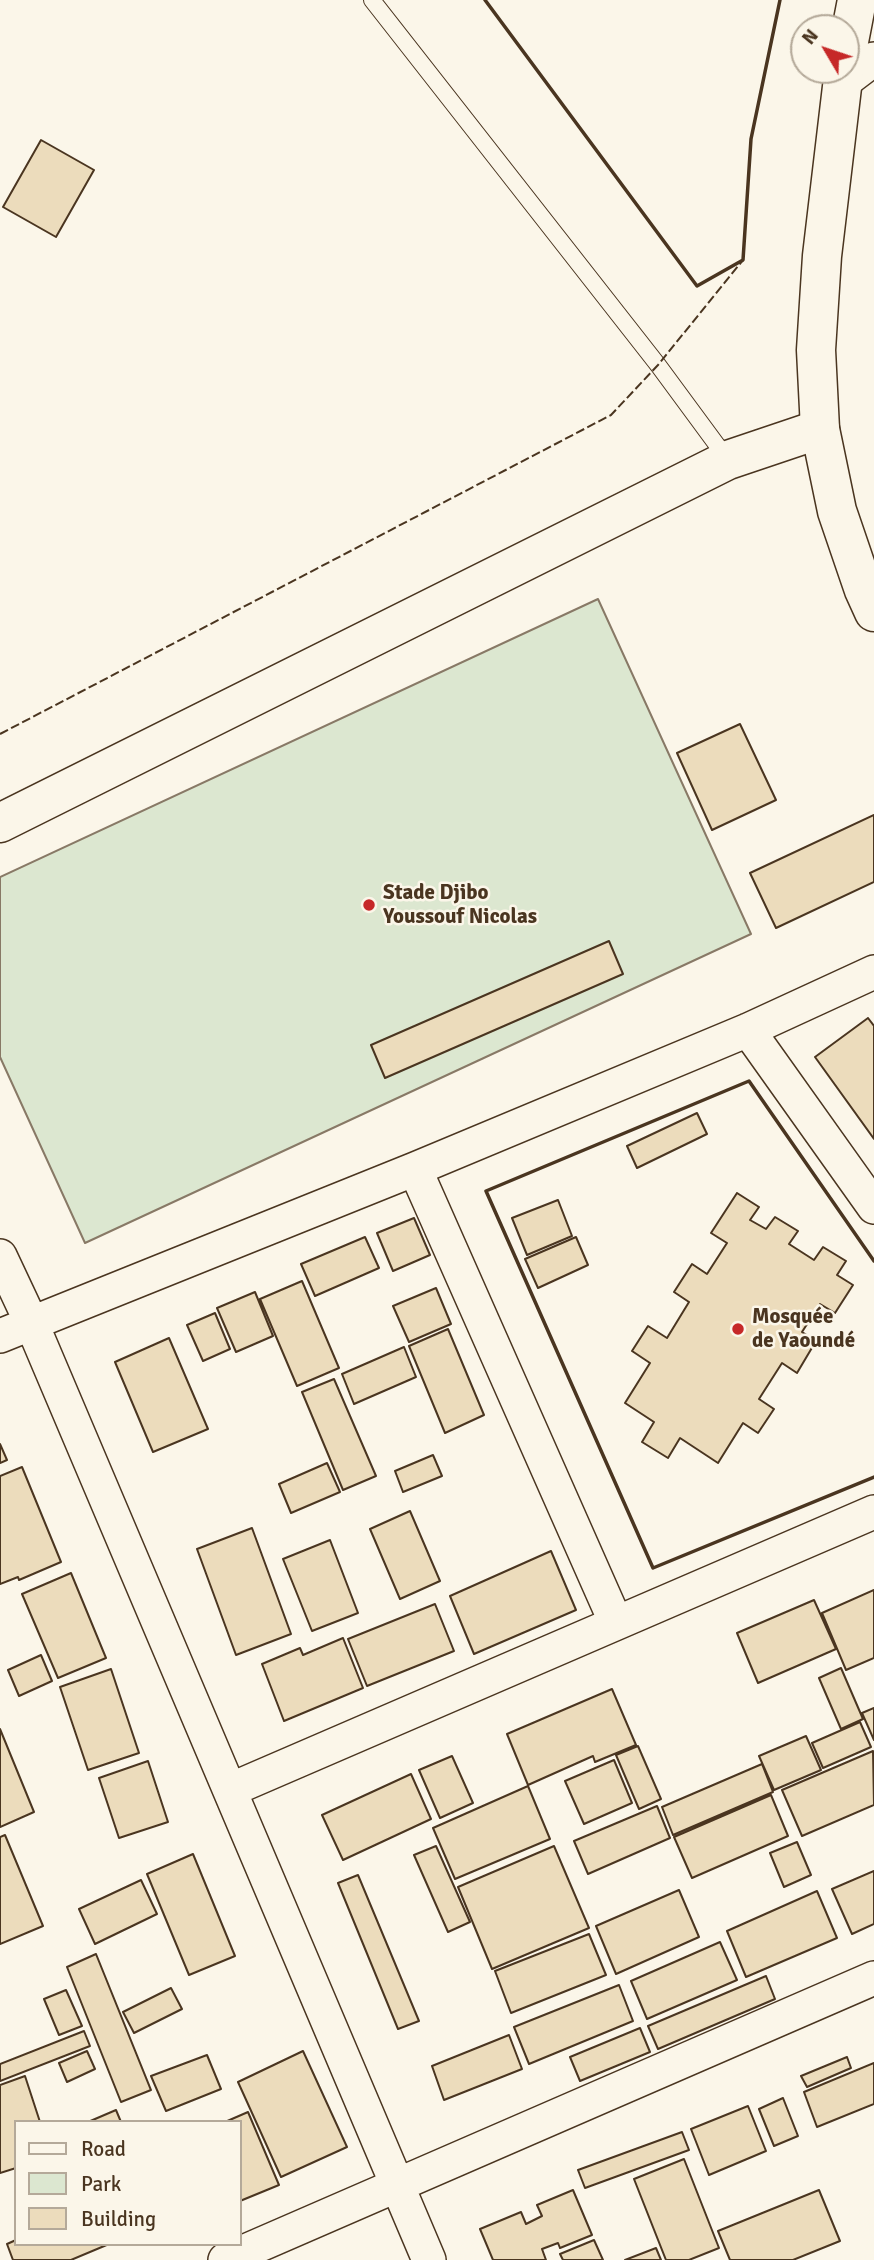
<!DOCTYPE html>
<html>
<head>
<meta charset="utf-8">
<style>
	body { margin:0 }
	#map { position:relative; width:874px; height:2260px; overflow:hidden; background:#fbf6e9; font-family:Signika,sans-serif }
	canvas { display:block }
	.legend { position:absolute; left:14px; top:2120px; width:228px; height:126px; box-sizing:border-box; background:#fbf6e9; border:2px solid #b4a999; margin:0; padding:9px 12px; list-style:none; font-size:21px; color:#4a3520 }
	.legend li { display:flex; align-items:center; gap:14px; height:35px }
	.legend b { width:35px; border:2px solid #b4a999 }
	.north { position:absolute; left:790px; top:14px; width:70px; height:70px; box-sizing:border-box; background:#fbf6e9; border:2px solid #b4a999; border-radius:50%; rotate:309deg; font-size:19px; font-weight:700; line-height:28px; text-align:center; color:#4a3520 }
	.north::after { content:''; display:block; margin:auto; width:24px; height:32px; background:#c62828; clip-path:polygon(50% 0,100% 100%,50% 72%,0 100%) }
</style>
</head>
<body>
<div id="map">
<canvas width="874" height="2260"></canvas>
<ul class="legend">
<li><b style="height:9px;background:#fbf6e9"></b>Road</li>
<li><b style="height:19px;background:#dce7d0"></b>Park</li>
<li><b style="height:19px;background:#ecdcbc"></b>Building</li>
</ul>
<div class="north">N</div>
</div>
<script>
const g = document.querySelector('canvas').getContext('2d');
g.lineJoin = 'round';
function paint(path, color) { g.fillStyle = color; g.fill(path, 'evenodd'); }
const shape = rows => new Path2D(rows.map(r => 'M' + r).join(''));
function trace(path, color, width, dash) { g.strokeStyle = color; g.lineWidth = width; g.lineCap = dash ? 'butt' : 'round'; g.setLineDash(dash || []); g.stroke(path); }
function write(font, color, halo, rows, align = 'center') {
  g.font = font + ' Signika,sans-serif'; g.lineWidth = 5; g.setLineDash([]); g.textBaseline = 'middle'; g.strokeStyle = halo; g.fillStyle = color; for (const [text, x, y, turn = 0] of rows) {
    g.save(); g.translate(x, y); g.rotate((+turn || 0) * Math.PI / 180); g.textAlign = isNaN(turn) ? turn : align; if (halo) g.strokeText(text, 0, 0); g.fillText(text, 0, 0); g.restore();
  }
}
const green = shape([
	[598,599,751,934,85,1243,0,1057,0,877,598,599]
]);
const building = shape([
	[41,140,94,170,56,237,3,207,41,140],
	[740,724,776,800,712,830,677,753,740,724],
	[874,815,874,882,776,928,750,873,874,815],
	[609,941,623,974,385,1078,371,1045,609,941],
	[868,1018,874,1026,874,1139,815,1057,868,1018],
	[697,1113,707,1134,637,1168,627,1146,697,1113],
	[737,1193,759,1207,750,1220,766,1229,775,1217,798,1231,789,1244,814,1260,823,1247,846,1261,837,1275,853,1285,835,1313,820,1304,802,1332,816,1341,797,1373,782,1363,759,1399,774,1409,758,1433,743,1423,718,1463,680,1438,668,1458,642,1442,654,1422,625,1403,650,1363,632,1351,648,1326,667,1338,689,1302,674,1292,692,1264,707,1274,727,1243,711,1233,737,1193],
	[558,1200,572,1236,527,1255,512,1218,558,1200],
	[414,1218,430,1255,393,1271,377,1233,414,1218],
	[365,1237,379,1268,315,1296,301,1264,365,1237],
	[576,1237,588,1265,538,1288,525,1259,576,1237],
	[302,1281,339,1368,297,1386,260,1299,302,1281],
	[436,1288,451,1324,409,1342,393,1306,436,1288],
	[255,1292,273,1336,236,1352,217,1308,255,1292],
	[215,1313,230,1349,203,1361,187,1325,215,1313],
	[448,1329,484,1415,445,1433,409,1346,448,1329],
	[169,1338,208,1429,153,1452,115,1362,169,1338],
	[404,1347,416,1377,354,1404,342,1374,404,1347],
	[334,1379,376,1476,343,1490,302,1392,334,1379],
	[0,1444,7,1460,0,1463,0,1444],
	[433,1455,442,1476,403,1492,395,1471,433,1455],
	[327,1463,340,1492,291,1513,279,1484,327,1463],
	[22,1467,61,1562,19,1580,18,1577,0,1584,0,1476,22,1467],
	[410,1511,440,1581,400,1599,370,1529,410,1511],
	[252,1528,291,1634,236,1655,197,1549,252,1528],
	[330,1540,358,1613,312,1631,283,1559,330,1540],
	[551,1551,576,1610,474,1654,450,1596,551,1551],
	[71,1573,106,1658,58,1678,22,1594,71,1573],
	[874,1590,874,1658,846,1670,822,1613,874,1590],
	[814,1600,836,1649,758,1683,737,1633,814,1600],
	[435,1604,454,1651,367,1686,348,1639,435,1604],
	[343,1638,363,1688,284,1721,262,1664,300,1648,303,1655,343,1638],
	[41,1655,52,1681,19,1696,8,1670,41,1655],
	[841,1668,863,1719,841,1729,819,1678,841,1668],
	[111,1669,139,1753,88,1770,60,1687,111,1669],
	[612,1689,636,1745,595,1762,593,1756,528,1785,507,1734,612,1689],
	[874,1708,874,1740,862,1713,874,1708],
	[860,1722,871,1747,823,1768,812,1743,860,1722],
	[0,1729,34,1812,0,1827,0,1729],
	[806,1736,821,1770,774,1790,759,1756,806,1736],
	[638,1746,661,1799,639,1809,616,1755,638,1746],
	[873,1751,874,1805,802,1836,782,1790,873,1751],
	[452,1756,473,1803,440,1818,419,1770,452,1756],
	[614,1760,632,1803,584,1824,565,1781,614,1760],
	[148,1761,168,1822,119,1838,99,1778,148,1761],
	[762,1764,773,1792,673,1835,662,1807,762,1764],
	[411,1774,431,1819,343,1860,322,1815,411,1774],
	[528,1786,550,1839,455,1879,433,1828,528,1786],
	[771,1795,788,1836,692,1878,674,1837,771,1795],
	[657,1806,670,1838,588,1874,574,1841,657,1806],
	[5,1835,43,1926,0,1944,0,1837,5,1835],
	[797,1842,811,1875,784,1887,770,1853,797,1842],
	[436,1846,470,1922,448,1932,414,1855,436,1846],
	[554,1846,589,1928,492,1969,458,1887,554,1846],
	[193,1854,235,1956,189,1975,147,1874,193,1854],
	[874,1871,874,1924,852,1934,832,1889,874,1871],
	[358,1875,419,2021,398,2029,338,1883,358,1875],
	[141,1880,157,1914,95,1944,79,1909,141,1880],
	[679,1890,699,1937,616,1974,596,1926,679,1890],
	[817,1891,837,1938,746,1977,727,1931,817,1891],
	[589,1934,606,1975,511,2013,495,1971,589,1934],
	[720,1942,737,1980,647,2019,631,1981,720,1942],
	[96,1954,151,2090,121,2102,67,1967,96,1954],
	[766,1976,775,1999,658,2049,648,2026,766,1976],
	[619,1985,633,2021,529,2064,514,2027,619,1985],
	[171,1988,182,2009,134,2033,123,2012,171,1988],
	[66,1990,82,2026,59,2035,44,1999,66,1990],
	[640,2028,650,2052,580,2081,570,2057,640,2028],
	[84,2031,90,2046,0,2081,0,2064,84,2031],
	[509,2035,522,2069,444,2100,432,2066,509,2035],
	[87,2051,95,2069,67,2082,59,2063,87,2051],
	[303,2051,347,2147,281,2177,238,2082,303,2051],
	[207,2055,221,2089,166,2111,151,2076,207,2055],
	[847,2057,851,2068,807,2087,801,2076,847,2057],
	[874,2063,874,2104,817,2127,804,2092,874,2063],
	[25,2076,40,2122,16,2122,16,2168,0,2173,0,2085,25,2076],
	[783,2098,798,2136,774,2146,759,2109,783,2098],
	[748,2106,766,2151,709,2175,691,2129,748,2106],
	[116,2110,121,2122,88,2122,116,2110],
	[248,2112,279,2185,240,2201,240,2122,225,2122,248,2112],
	[682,2132,689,2150,585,2188,578,2170,682,2132],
	[684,2159,719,2248,689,2260,666,2260,634,2179,684,2159],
	[573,2190,592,2235,560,2248,558,2243,542,2249,546,2260,493,2260,480,2229,521,2212,526,2224,542,2216,537,2205,573,2190],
	[819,2190,840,2241,793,2260,730,2260,718,2231,819,2190],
	[16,2240,16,2244,109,2244,71,2260,13,2260,7,2244,16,2240],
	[594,2240,603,2260,563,2260,560,2254,594,2240],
	[656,2248,661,2260,625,2260,656,2248]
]);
const lane = shape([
	[372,0,658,365,728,460]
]);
const street = shape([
	[841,84,874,59],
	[748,1030,874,1207],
	[415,1169,616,1623],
	[0,1256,31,1322,429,2260],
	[0,1336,415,1169,748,1030,874,972],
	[230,1790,874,1512],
	[225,2260,874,1978]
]);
const secondary = shape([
	[0,823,728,460,820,429]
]);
const primary = shape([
	[846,57,857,0],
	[844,70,822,256,816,350,820,429,837,511,864,590,874,612]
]);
const fence = shape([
	[0,734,611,415,658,365,743,260]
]);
const wall = shape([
	[485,0,697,286,743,260,751,139,780,0],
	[874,1261,749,1081,486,1191,653,1568,874,1477]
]);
const markers = [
	[369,905,7,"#c62828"],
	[738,1329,7,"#c62828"]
];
const poiNames = [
	["Stade Djibo",383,893],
	["Youssouf Nicolas",383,917],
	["Mosquée",752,1317],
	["de Yaoundé",752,1341]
];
paint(green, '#dce7d0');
trace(green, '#887966', 2);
paint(building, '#ecdcbc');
trace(building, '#4a3520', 2);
trace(lane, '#4a3520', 18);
trace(street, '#4a3520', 36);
trace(secondary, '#4a3520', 41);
trace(primary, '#4a3520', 41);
trace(lane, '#fbf6e9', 16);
trace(street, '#fbf6e9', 33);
trace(secondary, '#fbf6e9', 38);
trace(primary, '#fbf6e9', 38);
trace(fence, '#4a3520', 2, [9, 3.5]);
trace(wall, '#4a3520', 3.5);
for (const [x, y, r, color] of markers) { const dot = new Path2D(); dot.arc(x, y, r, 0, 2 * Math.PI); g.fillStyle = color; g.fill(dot); trace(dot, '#fbf6e9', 2.5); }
write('bold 21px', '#4a3520', '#fbf6e9', poiNames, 'left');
</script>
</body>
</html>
